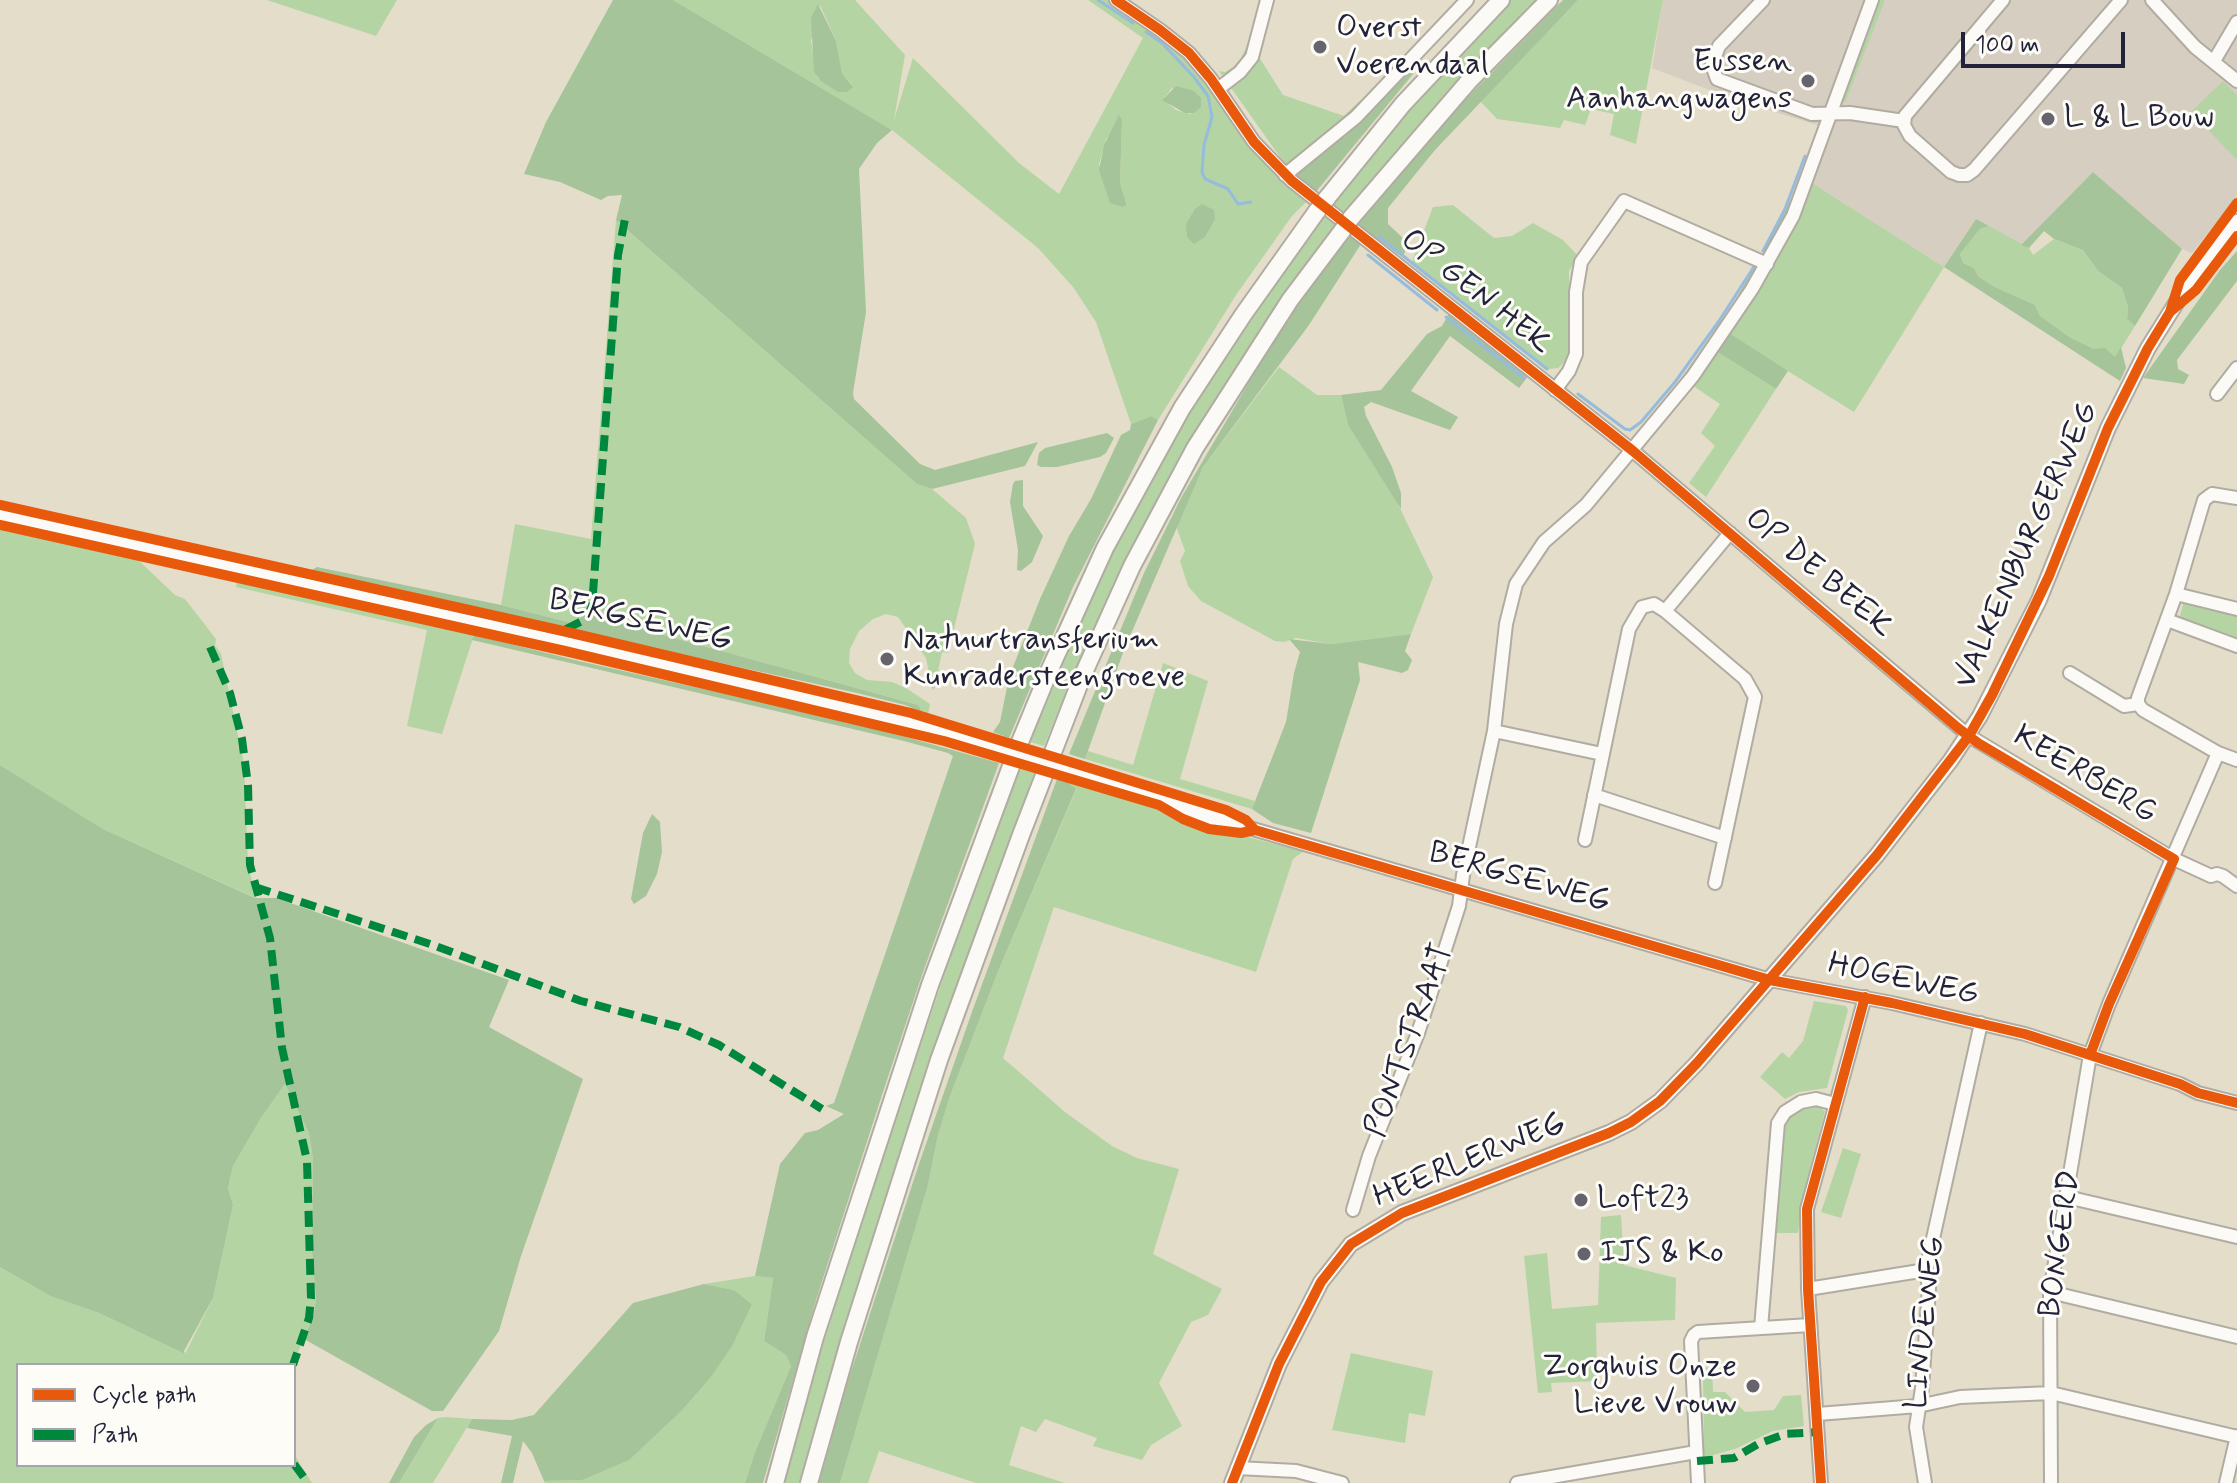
<!DOCTYPE html>
<html>
<head>
<meta charset="utf-8">
<style>
	body { margin:0 }
	#map { position:relative; width:2237px; height:1483px; overflow:hidden; background:#e4ddca; font-family:Mynerve,sans-serif }
	canvas { display:block }
	.legend { position:absolute; left:16px; top:1363px; width:280px; height:104px; box-sizing:border-box; background:#fdfcf7; border:2px solid #a5a5ac; margin:0; padding:10px 14px; list-style:none; font-size:24px; color:#22223b }
	.legend li { display:flex; align-items:center; gap:16px; height:40px }
	.legend b { width:40px; border:2px solid #a5a5ac }
	.scale { position:absolute; left:1961px; top:32px; width:164px; height:36px; box-sizing:border-box; border:4px solid #22223b; border-top:0; padding-left:10px; font-size:24px; line-height:28px; white-space:nowrap; color:#22223b; -webkit-text-stroke:6px #fdfcf7; paint-order:stroke }
</style>
</head>
<body>
<div id="map">
<canvas width="2237" height="1483"></canvas>
<ul class="legend">
<li><b style="height:10px;background:#e8590c"></b>Cycle path</li>
<li><b style="height:10px;background:#00873e"></b>Path</li>
</ul>
<div class="scale">100 m</div>
</div>
<script>
const g = document.querySelector('canvas').getContext('2d');
g.lineJoin = 'round';
function paint(path, color) { g.fillStyle = color; g.fill(path, 'evenodd'); }
const shape = rows => new Path2D(rows.map(r => 'M' + r).join(''));
function trace(path, color, width, dash) { g.strokeStyle = color; g.lineWidth = width; g.lineCap = dash ? 'butt' : 'round'; g.setLineDash(dash || []); g.stroke(path); }
function write(font, color, halo, rows, align = 'center') {
  g.font = font + ' Mynerve,sans-serif'; g.lineWidth = 6; g.setLineDash([]); g.textBaseline = 'middle'; g.strokeStyle = halo; g.fillStyle = color; for (const [text, x, y, turn = 0] of rows) {
    g.save(); g.translate(x, y); g.rotate((+turn || 0) * Math.PI / 180); g.textAlign = isNaN(turn) ? turn : align; if (halo) g.strokeText(text, 0, 0); g.fillText(text, 0, 0); g.restore();
  }
}
const industrial = shape([
	[1663,0,2237,0,2237,196,2192,253,2182,249,2093,172,2021,245,1976,219,1944,267,1812,183,1833,130,1733,99,1652,68]
]);
const green = shape([
	[267,0,397,0,376,36],
	[673,0,855,0,905,55,894,120,913,58,1019,163,1059,194,1143,38,1088,0,1108,0,1189,59,1258,156,1307,201,1292,216,1236,295,1158,420,1151,416,1131,424,1096,322,1073,287,1038,248,892,130],
	[820,5,836,41,842,73,852,85,838,92,817,77,811,41],
	[1172,88,1201,107,1190,114,1176,110,1163,99],
	[1122,120,1120,183,1126,203,1126,206,1122,207,1109,200,1099,164,1106,139],
	[1511,0,1539,0,1465,74,1345,215,1237,367,1171,476,1124,563,1076,668,1044,746,1030,742,1105,567,1184,416,1285,262,1403,115,1473,37],
	[1578,0,1663,0,1636,144,1610,135,1614,114,1591,109,1585,125,1564,120,1560,128,1497,119,1480,101],
	[1877,0,1885,0,1845,103,1842,97],
	[1249,41,1283,95,1344,116,1285,164,1219,71,1225,72,1233,67,1241,58],
	[2223,81,2237,95,2237,160,2191,112],
	[1812,183,1944,267,1854,412,1728,334,1802,210],
	[1453,205,1494,238,1512,236,1533,223,1563,240,1578,256,1569,271,1569,352,1564,363,1558,368,1549,369,1513,344,1411,264,1433,207],
	[616,220,917,484,932,489,966,518,975,544,948,653,942,652,934,690,926,682,928,668,926,658,898,617,886,614,873,619,859,631,850,649,849,663,855,673,867,680,892,682,906,688,930,704,928,715,922,714,918,705,587,614,572,623,501,605,515,524,591,539],
	[1989,226,2029,248,2033,255,2054,239,2083,250,2098,271,2122,288,2128,307,2127,319,2135,326,2115,358,2105,349,2094,349,2071,338,2040,316,2035,305,1993,286,1978,276,1974,268,1963,263,1960,254,1980,229],
	[1716,351,1776,389,1706,497,1689,483,1715,446,1701,433,1720,404,1692,385],
	[1279,367,1317,395,1341,395,1348,425,1396,500,1433,577,1411,634,1331,644,1296,638,1284,642,1275,641,1201,601,1188,586,1180,561,1185,551,1176,526,1203,467],
	[0,526,135,557,175,595,185,599,216,639,215,645,221,654,244,764,248,864,256,898,103,829,0,765],
	[237,581,474,635,442,734,407,726,427,630,236,587],
	[2184,601,2237,614,2237,641,2179,619],
	[1163,663,1208,681,1180,779,1255,801,1252,809,1085,759,1088,751,1133,765],
	[1020,769,1034,773,922,1087,854,1302,800,1483,784,1483,815,1370,873,1187,947,967],
	[1066,781,1251,838,1304,851,1293,859,1256,972,1054,907,1003,1058,1065,1112,1112,1146,1137,1158,1179,1169,1153,1254,1222,1289,1208,1315,1191,1322,1159,1383,1182,1426,1151,1445,1142,1460,1093,1446,1097,1438,1045,1419,1036,1432,1021,1426,1009,1465,1065,1483,976,1483,879,1451,868,1483,840,1483,928,1185,938,1135,950,1096,999,969,1076,790],
	[1814,1001,1846,1006,1848,1010,1827,1088,1799,1092,1785,1099,1760,1077,1782,1052,1789,1058,1803,1041],
	[285,1084,309,1133,313,1159,312,1251,316,1299,314,1313,293,1365,18,1365,18,1465,294,1465,294,1454,312,1483,0,1483,0,1267,50,1296,99,1313,185,1354,213,1298,233,1205,228,1188,233,1166,261,1118],
	[1815,1105,1825,1111,1803,1195,1798,1233,1773,1233,1782,1126,1785,1120,1799,1108],
	[1843,1148,1861,1154,1841,1218,1821,1212],
	[1621,1215,1624,1265,1676,1278,1675,1320,1596,1323,1597,1381,1551,1383,1552,1392,1538,1393,1524,1256,1547,1253,1552,1309,1598,1305,1601,1217],
	[755,1276,773,1278,764,1341,786,1355,791,1366,755,1452,745,1483,545,1483,544,1481,582,1480,752,1304,734,1290,704,1284],
	[1351,1353,1433,1371,1425,1416,1409,1413,1405,1443,1332,1430],
	[1712,1367,1713,1392,1725,1392,1745,1412,1774,1410,1783,1396,1801,1395,1804,1426,1773,1431,1735,1449,1706,1457,1704,1454,1703,1368],
	[446,1417,472,1419,433,1483,399,1483,438,1418]
]);
const forest = shape([
	[613,0,673,0,892,130,877,143,859,169,866,312,853,393,854,399,920,464,935,470,1038,442,1025,466,932,489,917,484,616,220,622,195,608,196,601,200,560,182,524,174,546,122],
	[1563,0,1578,0,1435,150,1388,208,1388,224,1405,240,1407,249,1402,257,1357,224,1451,114],
	[818,4,836,41,842,73,853,87,847,92,838,92,821,81,814,72,811,18],
	[1408,56,1418,68,1315,193,1285,164,1344,116],
	[1176,86,1194,91,1201,98,1201,107,1194,113,1185,113,1162,100],
	[1119,115,1122,120,1120,183,1126,203,1126,206,1122,207,1110,203,1099,170,1104,145],
	[1822,125,1833,129,1802,210,1767,273,1729,333,1788,371,1776,389,1716,351,1692,385,1680,380,1728,312,1763,253,1803,176],
	[2093,172,2182,249,2135,326,2127,319,2128,307,2122,288,2098,271,2083,250,2054,239,2044,231,2029,248,2021,245],
	[1202,204,1214,210,1215,219,1205,237,1194,244,1187,237,1186,224,1195,209],
	[1976,219,1989,226,1980,229,1960,254,1963,263,1974,268,1978,276,1993,286,2035,305,2040,316,2071,338,2094,349,2105,348,2115,357,2121,347,2126,368,2120,381,1944,267],
	[1349,235,1361,244,1309,325,1203,467,1124,650,1085,759,1069,754,1144,573,1181,498,1262,360,1314,280],
	[2237,251,2237,281,2177,360,2178,369,2189,375,2184,384,2143,378,2220,270],
	[1449,313,1529,375,1519,388,1450,336,1411,391,1458,417,1450,430,1371,402,1364,407,1366,416,1392,467,1401,493,1401,509,1348,425,1341,395,1381,390,1427,334,1442,326],
	[1151,416,1158,420,1073,587,1009,738,993,732,1000,722,1009,677,1040,599,1069,536,1091,499,1121,435,1130,430,1131,424],
	[1107,433,1114,438,1106,453,1100,457,1057,467,1041,467,1037,465,1039,453,1045,448],
	[1023,480,1023,506,1043,536,1032,562,1021,571,1017,570,1018,550,1010,502,1013,484,1015,481],
	[317,567,501,605,572,623,587,614,918,705,922,712,905,705,857,693,308,572],
	[1411,634,1405,651,1412,660,1408,670,1402,673,1358,662,1360,680,1311,833,1273,823,1252,809,1286,722,1294,673,1300,652,1289,639,1331,644],
	[474,635,579,661,859,724,999,763,922,975,881,1098,817,1297,763,1483,745,1483,755,1452,791,1366,786,1355,764,1341,773,1278,755,1276,780,1164,805,1133,818,1130,844,1114,826,1106,834,1103,953,756,948,753,904,741,472,640],
	[0,765,103,829,255,898,276,898,509,980,489,1027,583,1079,521,1256,499,1331,443,1411,432,1411,304,1339,314,1313,316,1299,312,1251,313,1159,309,1133,285,1084,261,1118,233,1166,228,1188,233,1205,213,1298,184,1351,185,1354,99,1313,50,1296,0,1267],
	[1057,779,1066,781,1076,789,999,969,950,1096,938,1135,928,1185,840,1483,819,1483,845,1390,919,1164,973,1009],
	[652,814,660,822,662,852,657,874,646,896,634,904,631,899,643,833],
	[704,1284,734,1290,752,1304,732,1346,710,1378,681,1411,629,1460,582,1480,544,1481,532,1453,523,1441,513,1483,501,1483,512,1436,467,1428,472,1419,512,1420,534,1415,633,1303],
	[438,1418,399,1483,389,1483,414,1437,426,1425]
]);
const stream = shape([
	[1098,0,1133,23],
	[1146,32,1162,43,1194,77,1208,96,1212,117,1204,145,1202,172,1205,179,1228,189,1238,204,1251,202],
	[1379,237,1547,369],
	[1763,251,1785,209,1805,156],
	[1368,255,1437,310],
	[1446,317,1524,378],
	[1578,394,1625,429,1630,430,1641,422,1675,382,1719,321,1755,265]
]);
const minor = shape([
	[1116,0,1160,30,1189,53,1211,79,1254,142,1292,181,1633,451,1969,736,2174,859,2211,876,2217,874,2223,876,2237,886],
	[1763,0,1719,46,1712,65,1717,79,1812,114,1850,113,1904,121],
	[2003,0,1905,116,1904,125,1910,136,1951,172,1959,175,1967,175,1974,170,2121,0],
	[2152,0,2195,47,2237,81],
	[2214,61,2237,22],
	[1218,89,1240,72,1252,57,1267,0],
	[1285,175,1356,117,1467,0],
	[1555,390,1569,371,1576,354,1576,292,1581,262,1624,201,1767,264],
	[2217,394,2237,368],
	[2237,498,2212,494,2204,500,2176,594,2138,698,2138,704,2143,710,2218,753,2237,760],
	[0,515,695,672,896,719,995,746],
	[2176,594,2237,609],
	[1665,611,1730,533],
	[2167,620,2237,646],
	[2070,673,2124,706,2138,704],
	[1494,731,1602,754],
	[1068,768,1196,807,1229,822,1770,980,1892,1003,2025,1034,2180,1084,2198,1093,2237,1103],
	[1594,795,1725,838],
	[1174,803,1198,818,1209,822,1229,822],
	[1585,840,1629,629,1642,607,1654,604,1665,611,1745,679,1755,697,1715,883],
	[2067,1197,2237,1237],
	[1353,1210,1369,1156,1418,1033,1459,906,1463,875,1494,731,1506,624,1516,584,1544,542,1586,505,1693,376,1752,289,1793,216,1872,0],
	[1808,1289,1926,1270],
	[2050,1292,2237,1337],
	[1761,1328,1778,1123,1785,1112,1801,1102,1816,1099,1835,1104],
	[1818,1414,1918,1406,1960,1397,2051,1393,2237,1437],
	[1237,1468,1296,1471,1342,1483],
	[1517,1483,1696,1452],
	[1698,1483,1691,1341,1694,1335,1698,1332,1810,1325],
	[1821,1483,1808,1289,1807,1209,1865,997],
	[1925,1483,1916,1427,1922,1388,1929,1288,1926,1270,1981,1023],
	[2051,1483,2050,1292,2090,1055,2109,1004,2218,753],
	[2226,1483,2237,1436]
]);
const major = shape([
	[1232,1483,1279,1364,1321,1282,1351,1244,1402,1213,1609,1133,1631,1122,1660,1101,1697,1063,1877,855,1951,760,1980,716,2039,600,2108,428,2148,348,2185,289,2237,222]
]);
const highway = shape([
	[1327,198,1403,104,1501,0],
	[1351,218,1469,81,1549,0],
	[775,1483,815,1337,930,985,1020,742,1050,669,1105,548,1182,408,1243,315,1317,211],
	[809,1483,849,1342,939,1060,1021,835,1082,677,1132,566,1195,448,1290,300,1342,231]
]);
const minorBridge = shape([
	[995,746,1068,768]
]);
const highwayBridge = shape([
	[1317,211,1327,198],
	[1342,231,1351,218]
]);
const quiet = shape([
	[566,629,586,619,592,606,618,255,626,214],
	[210,647,230,693,242,739,248,785,250,865,270,938,282,1048,307,1161,311,1298,309,1318,293,1365],
	[255,887,433,945,581,1001,679,1027,719,1045,822,1109],
	[1697,1461,1734,1458,1758,1444,1785,1434,1818,1432],
	[294,1464,308,1483]
]);
const cycleway = shape([
	[1116,0,1160,30,1189,53,1211,79,1254,142,1292,181,1633,451,1958,728,1978,743,2174,859,2109,1004,2090,1055],
	[2170,312,2196,290,2237,236],
	[0,505,563,631,911,713,1226,810,1246,820,1255,830],
	[0,525,565,651,944,741,1159,805,1183,819,1209,829,1241,833,1255,830,1770,980,1892,1003,2025,1034,2180,1084,2198,1093,2237,1103],
	[1232,1483,1279,1364,1321,1282,1351,1244,1402,1213,1609,1133,1631,1122,1660,1101,1697,1063,1877,855,1969,736,1992,695,2049,576,2108,428,2148,348,2170,312,2180,280,2237,203],
	[1821,1483,1808,1289,1807,1209,1865,997]
]);
const markers = [
	[1320,47,8,"#66636d"],
	[1808,81,8,"#66636d"],
	[2048,119,8,"#66636d"],
	[887,659,8,"#66636d"],
	[1581,1200,8,"#66636d"],
	[1584,1254,8,"#66636d"],
	[1753,1386,8,"#66636d"]
];
const poiNames = [
	["Overst",1336,29],
	["Voerendaal",1336,66],
	["Eussen",1792,63,"right"],
	["Aanhangwagens",1792,100,"right"],
	["L & L Bouw",2064,119],
	["Natuurtransferium",903,641],
	["Kunradersteengroeve",903,678],
	["Loft23",1597,1200],
	["IJS & Ko",1600,1254],
	["Zorghuis Onze",1737,1368,"right"],
	["Lieve Vrouw",1737,1405,"right"]
];
const streetNames = [
	["OP GEN HEK",1475,293,38],
	["VALKENBURGERWEG",2028,546,-66],
	["OP DE BEEK",1818,574,40],
	["BERGSEWEG",640,622,13],
	["KEERBERG",2084,776,31],
	["BERGSEWEG",1519,879,16],
	["HOGEWEG",1903,981,12],
	["PONTSTRAAT",1411,1041,-70],
	["HEERLERWEG",1470,1162,-22],
	["BONGERD",2062,1244,-82],
	["LINDEWEG",1927,1323,-84]
];
paint(industrial, '#d6cec0');
paint(green, '#b5d4a3');
paint(forest, '#a5c499');
trace(stream, '#96bcdd', 3);
trace(minor, '#b0aca2', 16);
trace(major, '#b0aca2', 18);
trace(highway, '#b0aca2', 20);
trace(minor, '#fbfaf7', 12);
trace(major, '#fbfaf7', 14);
trace(highway, '#fbfaf7', 16);
trace(minorBridge, '#b0aca2', 16, []);
trace(highwayBridge, '#b0aca2', 20, []);
trace(minorBridge, '#fbfaf7', 12);
trace(highwayBridge, '#fbfaf7', 16);
trace(quiet, '#00873e', 8, [16, 8]);
trace(cycleway, '#e8590c', 10);
for (const [x, y, r, color] of markers) { const dot = new Path2D(); dot.arc(x, y, r, 0, 2 * Math.PI); g.fillStyle = color; g.fill(dot); trace(dot, '#fdfcf7', 3); }
write('32px', '#22223b', '#fdfcf7', poiNames, 'left');
write('32px', '#22223b', '#fdfcf7', streetNames);
</script>
</body>
</html>
